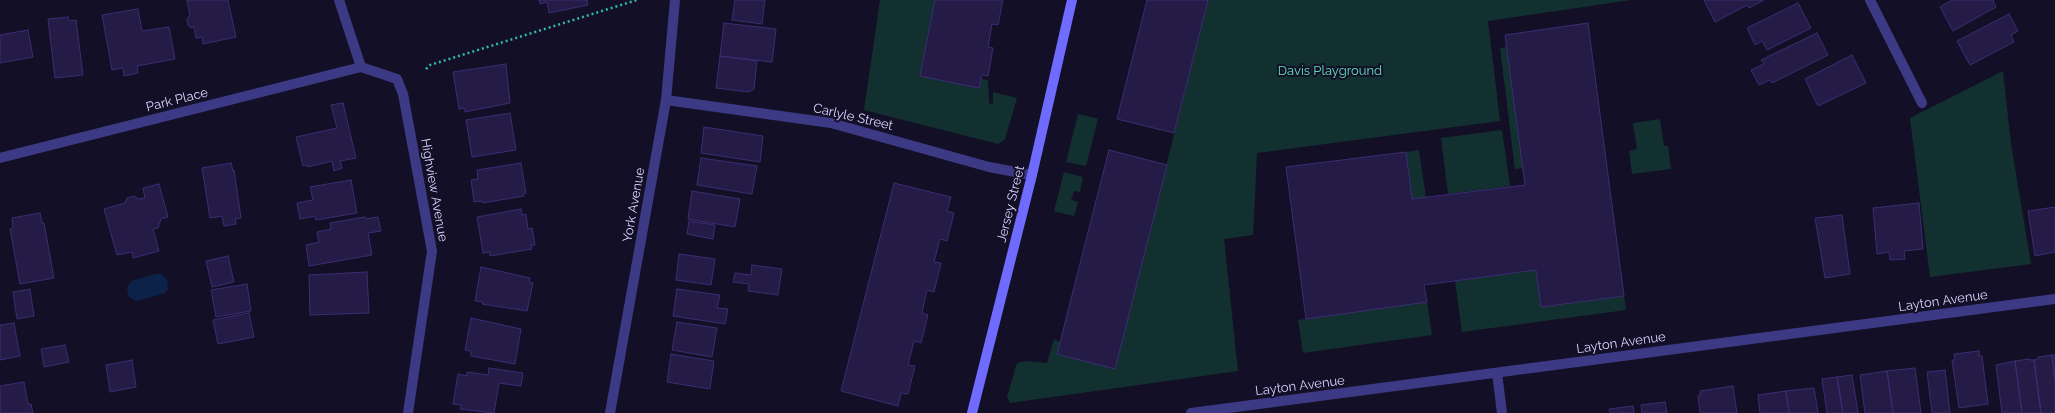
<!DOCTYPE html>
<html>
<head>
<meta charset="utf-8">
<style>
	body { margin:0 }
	canvas { display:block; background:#130f26 }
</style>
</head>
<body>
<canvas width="2055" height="413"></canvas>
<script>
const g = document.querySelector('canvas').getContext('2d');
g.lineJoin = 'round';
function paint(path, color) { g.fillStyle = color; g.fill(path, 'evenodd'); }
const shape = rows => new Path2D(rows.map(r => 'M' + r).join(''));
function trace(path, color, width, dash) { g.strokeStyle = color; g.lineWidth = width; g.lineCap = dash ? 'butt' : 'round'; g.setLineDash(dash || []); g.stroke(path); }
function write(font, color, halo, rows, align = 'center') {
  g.font = font + ' Raleway,sans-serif'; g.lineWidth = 4; g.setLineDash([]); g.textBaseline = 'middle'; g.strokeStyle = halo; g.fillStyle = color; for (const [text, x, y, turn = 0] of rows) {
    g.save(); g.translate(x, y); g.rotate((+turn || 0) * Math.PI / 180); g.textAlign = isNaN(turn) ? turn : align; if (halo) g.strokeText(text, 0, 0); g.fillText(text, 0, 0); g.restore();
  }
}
const green = shape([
	[880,0,935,0,920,76,979,88,981,79,988,80,989,103,993,105,993,92,1017,98,1005,139,998,144,864,110],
	[1208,0,1631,0,1488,21,1500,121,1257,153,1253,235,1224,239,1238,371,1010,403,1007,397,1017,363,1026,361,1047,363,1054,339,1115,368],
	[1507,47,1523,168,1515,169,1500,48],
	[2003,71,2011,144,2031,264,1930,277,1910,118],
	[1078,114,1098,119,1086,166,1066,162],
	[1660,119,1664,146,1668,146,1671,169,1632,174,1629,151,1637,149,1633,123],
	[1502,130,1510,186,1448,194,1441,138],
	[1419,150,1426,198,1412,199,1406,152],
	[1064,172,1083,177,1080,192,1074,191,1071,200,1078,202,1074,216,1054,211],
	[1536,270,1542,307,1624,296,1626,310,1462,332,1455,281],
	[1427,302,1432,335,1303,353,1298,320]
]);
const water = shape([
	[156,274,161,274,167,280,168,289,165,293,136,301,129,297,127,288,131,281]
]);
const building = shape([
	[187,0,228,0,236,37,203,44,202,37,196,38,194,27,191,28,188,25,187,19,190,15,187,0],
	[539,0,587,0,588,5,549,13,547,2,540,4,539,0],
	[735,0,765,0,762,24,732,20,735,0],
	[935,0,1003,0,998,25,992,24,988,47,993,48,988,76,982,75,979,88,920,76,935,0],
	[1147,0,1208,0,1174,133,1117,119,1147,0],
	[1704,0,1764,0,1749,8,1747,5,1715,22,1704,0],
	[1952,0,1994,0,1993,1,1996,7,1953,31,1940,7,1952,0],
	[1798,3,1811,28,1767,50,1762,41,1755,45,1747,28,1798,3],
	[138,9,142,31,169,27,175,59,137,66,138,73,124,76,123,68,112,70,102,15,138,9],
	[2009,14,2018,31,2011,35,2014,42,1970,65,1957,41,2009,14],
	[68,17,69,21,76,20,83,75,55,78,48,19,68,17],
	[724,23,776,29,772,62,720,56,724,23],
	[1588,23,1624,296,1541,307,1536,270,1424,285,1427,302,1306,319,1286,167,1406,152,1412,199,1525,185,1505,35,1588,23],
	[28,30,33,57,0,63,0,35,28,30],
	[1817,33,1828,55,1772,83,1770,80,1759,85,1751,70,1764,64,1761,60,1817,33],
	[1852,55,1866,83,1818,106,1805,79,1852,55],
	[720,56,757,61,754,89,749,92,716,88,720,56],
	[506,64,510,103,465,112,465,108,459,109,453,72,506,64],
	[343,103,356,158,340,161,342,168,334,171,332,161,308,167,308,165,303,166,296,137,337,128,331,105,343,103],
	[510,113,516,150,472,157,466,120,510,113],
	[704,127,763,136,760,162,701,153,704,127],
	[1109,150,1167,165,1115,369,1057,354,1109,150],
	[701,158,757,166,752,194,697,185,701,158],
	[231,163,233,171,234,170,241,218,235,219,236,224,224,226,222,216,210,218,202,168,231,163],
	[521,163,526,193,523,194,524,196,482,203,482,201,474,202,471,180,478,179,477,170,521,163],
	[351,180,357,213,316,220,315,216,300,219,297,203,313,200,310,187,351,180],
	[894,183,951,197,947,211,954,213,947,241,940,239,934,262,941,263,934,292,927,290,922,313,928,315,921,343,914,341,908,365,915,366,908,394,901,393,898,406,841,391,894,183],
	[159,184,168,217,161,219,158,228,153,229,159,251,133,258,132,252,117,255,104,209,125,203,127,198,134,196,139,199,145,198,143,188,159,184],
	[692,191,740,199,735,227,688,219,692,191],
	[1919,203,1923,249,1904,251,1905,259,1890,260,1889,252,1877,254,1873,208,1919,203],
	[2055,207,2055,252,2035,256,2028,211,2055,207],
	[521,209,522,215,526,214,528,229,532,228,535,245,531,245,532,249,490,256,490,252,483,253,477,217,521,209],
	[40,213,42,223,44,223,54,278,20,284,10,229,13,228,12,218,40,213],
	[1842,215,1850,274,1825,278,1815,218,1842,215],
	[365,217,366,219,378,217,381,231,368,233,372,255,309,266,306,245,319,242,317,232,331,229,330,223,365,217],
	[689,221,715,225,713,239,687,234,689,221],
	[679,254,715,259,711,285,676,280,679,254],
	[228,256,234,282,212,287,206,261,228,256],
	[752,265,782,269,778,295,748,291,749,284,733,282,735,273,751,275,752,265],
	[481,267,530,278,529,282,533,283,527,311,482,304,483,302,475,301,481,267],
	[367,272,369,313,310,315,309,275,367,272],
	[247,284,251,311,216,317,211,290,247,284],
	[30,289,34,316,17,319,13,292,30,289],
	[677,289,720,295,717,308,728,309,725,324,673,316,677,289],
	[249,313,254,337,218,344,213,320,249,313],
	[471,318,521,329,515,364,471,356,471,351,465,350,471,318],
	[677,322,717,328,712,357,672,350,677,322],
	[14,323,20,356,0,360,0,325,14,323],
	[65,345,69,362,44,367,41,349,65,345],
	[1979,351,1979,356,1982,356,1988,404,1959,408,1952,360,1955,360,1954,354,1979,351],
	[671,354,714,361,710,389,667,382,671,354],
	[2052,355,2055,355,2055,381,2052,355],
	[2052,355,2055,381,2055,413,2041,413,2034,360,2038,359,2038,357,2052,355],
	[2029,359,2029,360,2034,360,2041,413,2022,413,2015,361,2029,359],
	[132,360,136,387,110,392,106,365,132,360],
	[2015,361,2022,413,2002,413,1996,365,2015,361],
	[489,368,523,373,521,386,499,383,494,413,460,409,461,405,453,404,458,374,467,376,467,372,488,375,489,368],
	[1915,368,1921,413,1893,413,1887,371,1915,368],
	[1945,370,1950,413,1932,413,1927,372,1945,370],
	[1887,371,1893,413,1865,413,1860,375,1887,371],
	[1852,375,1858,413,1843,413,1837,377,1852,375],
	[1837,377,1843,413,1827,413,1822,379,1837,377],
	[24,382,28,404,31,404,33,413,0,413,0,386,24,382],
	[1733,386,1737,413,1700,413,1698,396,1700,396,1700,391,1733,386],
	[1814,388,1818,413,1789,413,1786,391,1814,388],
	[1786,391,1789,413,1760,413,1758,395,1786,391],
	[1665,402,1667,413,1642,413,1641,405,1665,402],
	[1633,406,1634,413,1610,413,1609,409,1633,406]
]);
const path = shape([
	[426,69,430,65,637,0]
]);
const street = shape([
	[339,0,361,67,397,79,403,94,432,251,408,413],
	[1870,0,1922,103],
	[666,100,831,123,989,167,1032,175],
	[0,158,361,67],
	[1497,373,1502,413],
	[610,413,666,100,675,0],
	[1191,413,2055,299]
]);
const secondary = shape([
	[972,413,1032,175,1072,0]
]);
const parkNames = [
	["Davis Playground",1330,71]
];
const streetNames = [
	["Park Place",177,100,-14],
	["Carlyle Street",853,117,13],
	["Highview Avenue",434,190,80],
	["Jersey Street",1011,204,-76],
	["York Avenue",634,205,-80],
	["Layton Avenue",1943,301,-8],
	["Layton Avenue",1621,343,-8],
	["Layton Avenue",1300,386,-7]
];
paint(green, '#12302f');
paint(water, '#0c2248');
paint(building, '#241b47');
trace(building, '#3b2d73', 1);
trace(path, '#2fb8b0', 2.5, [2, 3]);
trace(street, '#3d3a85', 10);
trace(secondary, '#6f6bff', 10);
write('13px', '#5fe0c0', '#130f26', parkNames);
write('13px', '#d9d4ff', '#130f26', streetNames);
</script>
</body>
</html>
